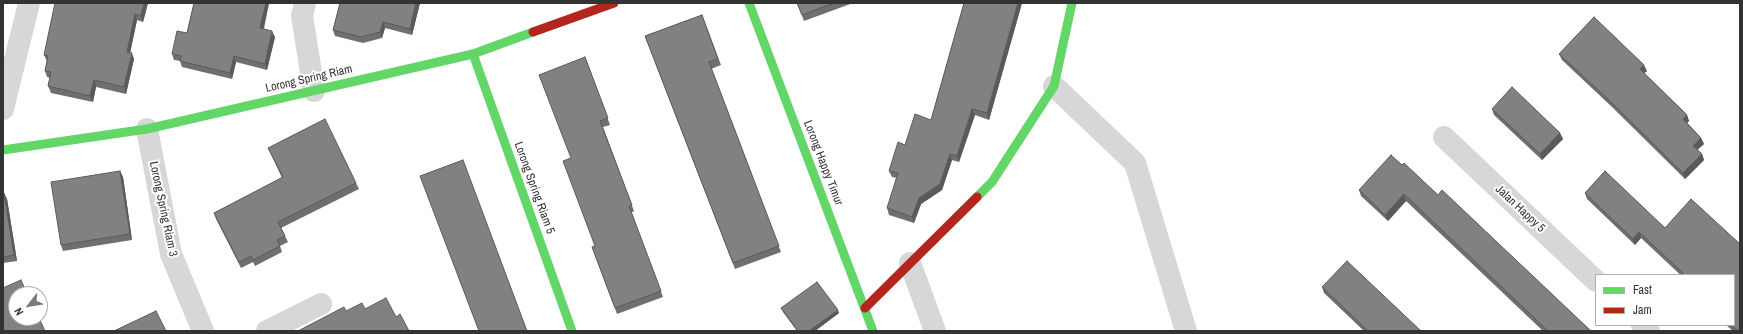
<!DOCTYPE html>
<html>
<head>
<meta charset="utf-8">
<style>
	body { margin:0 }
	#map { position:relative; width:1743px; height:334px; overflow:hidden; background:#fff; font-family:"Archivo Narrow",sans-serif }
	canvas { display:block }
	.frame { position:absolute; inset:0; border:4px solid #333; pointer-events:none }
	.legend { position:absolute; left:1595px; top:274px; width:140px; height:52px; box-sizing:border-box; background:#fff; border:1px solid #adadad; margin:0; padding:5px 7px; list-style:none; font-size:12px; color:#333 }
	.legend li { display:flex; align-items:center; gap:8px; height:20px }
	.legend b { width:20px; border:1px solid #adadad }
	.north { position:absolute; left:8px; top:286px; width:40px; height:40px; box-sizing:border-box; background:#fff; border:1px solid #adadad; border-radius:50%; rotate:239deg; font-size:11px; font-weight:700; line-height:16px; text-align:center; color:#333 }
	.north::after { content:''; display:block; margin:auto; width:14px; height:18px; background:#7a7a7a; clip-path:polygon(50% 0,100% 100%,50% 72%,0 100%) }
</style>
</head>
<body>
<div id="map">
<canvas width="1743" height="334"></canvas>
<div class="frame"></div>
<ul class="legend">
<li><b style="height:5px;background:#63d668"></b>Fast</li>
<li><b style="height:5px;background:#b3261e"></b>Jam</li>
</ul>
<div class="north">N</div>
</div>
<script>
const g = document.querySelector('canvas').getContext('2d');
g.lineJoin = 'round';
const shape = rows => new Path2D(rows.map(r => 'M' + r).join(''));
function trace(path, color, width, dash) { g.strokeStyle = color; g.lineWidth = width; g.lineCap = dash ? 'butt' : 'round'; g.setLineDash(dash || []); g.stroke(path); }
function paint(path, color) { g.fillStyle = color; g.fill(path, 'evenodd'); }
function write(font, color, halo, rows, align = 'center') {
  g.font = font + ' "Archivo Narrow",sans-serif'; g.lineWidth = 4; g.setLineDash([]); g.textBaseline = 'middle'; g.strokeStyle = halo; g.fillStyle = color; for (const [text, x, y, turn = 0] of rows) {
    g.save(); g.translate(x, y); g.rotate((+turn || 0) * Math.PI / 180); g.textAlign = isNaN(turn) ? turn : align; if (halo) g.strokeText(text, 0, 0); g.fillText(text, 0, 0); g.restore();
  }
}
const street = shape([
	[305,3,302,16,314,91],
	[1054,86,1135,163,1186,331],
	[3,109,29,3],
	[147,129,171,254,203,331],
	[1444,137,1596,281],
	[910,263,935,331],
	[1642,325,1649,331],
	[267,331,321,304]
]);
const fast = shape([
	[749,3,873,331],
	[473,54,572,331],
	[3,150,147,129,473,54,533,32],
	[977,197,992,182,1054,86,1072,3]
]);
const jam = shape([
	[533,32,614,3],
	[865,308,977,197]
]);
const wall = shape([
	[148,3,143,22,137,20,130,53,134,59,126,94,96,87,93,102,51,93,48,86,50,78,47,77,45,71,47,61,44,55],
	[194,3,269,3,264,29,275,37,267,70,236,62,232,79,182,67,180,61,174,60,172,54,187,33],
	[340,3,420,3,412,35,385,28,382,38,363,43,335,36,333,30],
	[797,3,853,3,804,21],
	[964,3,1022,3,989,120,975,115,959,162,952,160,942,190,921,204,914,223,889,215,887,208,897,178,892,177,889,171,905,145,931,120],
	[702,15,721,65,711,69,781,252,735,269,645,36],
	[1559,54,1647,71,1644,73,1687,115,1689,121,1687,123,1701,138,1704,144,1697,150,1702,154,1704,160,1685,179,1612,107,1562,60],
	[585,57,610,125,603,127,634,211,631,213,663,297,617,314,592,247,595,246],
	[1492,109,1560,133,1563,139,1542,160,1494,115],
	[268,148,356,183,359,189,281,228,288,242,280,246,282,252,255,266,253,262,241,268,216,219,214,213,282,178,271,154],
	[1402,165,1438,195,1591,331,1543,331,1406,201,1388,221,1361,196,1359,190],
	[120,171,123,177,132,240,63,251,61,245],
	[1605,171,1740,331,1733,331,1726,325,1734,325,1641,238,1635,245,1587,199,1585,193],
	[3,193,4,193,7,199,17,261,3,263],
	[1322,287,1421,331,1364,331,1324,293],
	[781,308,839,313,815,331,797,331,783,312]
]);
const shadedWall = shape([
	[144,3,148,3,143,22,141,16],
	[266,3,269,3,262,34,260,28],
	[416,3,420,3,412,35,410,29],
	[1018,3,1022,3,989,120,987,113],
	[135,14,137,20,129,58,127,52],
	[383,22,385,28,382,38,380,32],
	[272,31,275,37,267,70,265,64],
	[132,53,134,59,126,94,124,87],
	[234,56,236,62,232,79,230,73],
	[1644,65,1647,71,1642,75,1640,69],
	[94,80,96,87,93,102,90,96],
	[972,109,975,115,959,162,957,156],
	[1687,115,1689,121,1685,125,1683,119],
	[1560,133,1563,139,1542,160,1540,154],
	[1701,138,1704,144,1695,152,1693,146],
	[950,154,952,160,942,190,921,204,914,223,912,217,919,198],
	[1702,154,1704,160,1685,179,1683,173],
	[120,171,123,177,132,240,130,234],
	[4,193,7,199,17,261,14,255],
	[1404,194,1406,201,1388,221,1385,215],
	[1639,232,1641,238,1635,245,1633,239],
	[838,310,839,313,815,331,809,331]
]);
const building = shape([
	[55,3,144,3,141,16,135,14,127,52,132,53,124,87,94,80,90,96,48,86,51,72,45,71,48,56,44,55,55,3],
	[194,3,266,3,260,28,272,31,265,64,234,56,230,73,180,61,181,56,172,54,177,31,187,33,194,3],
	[340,3,416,3,410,29,383,22,380,32,361,37,333,30,340,3],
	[797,3,834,3,802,15,797,3],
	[964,3,1018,3,987,113,972,109,957,156,950,154,940,184,919,198,912,217,887,208,898,173,889,171,898,142,905,145,915,114,931,120,964,3],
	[702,15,718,59,709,62,779,246,733,263,645,36,702,15],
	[1594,17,1644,65,1640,69,1687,115,1683,119,1701,138,1693,146,1702,154,1683,173,1610,101,1559,54,1594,17],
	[585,57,608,118,600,121,632,205,629,206,661,291,615,308,592,247,595,246,563,161,571,158,539,75,585,57],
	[1512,87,1560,133,1540,154,1492,109,1512,87],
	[325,119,356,183,278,222,285,236,277,240,280,246,253,260,251,256,239,262,214,213,283,177,268,148,325,119],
	[1391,155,1402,165,1404,163,1438,195,1442,190,1591,331,1548,331,1404,194,1385,215,1359,190,1391,155],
	[463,160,527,331,479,331,420,176,463,160],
	[120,171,130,234,61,245,51,182,120,171],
	[1605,171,1665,228,1691,199,1740,244,1740,331,1738,331,1731,325,1734,325,1734,275,1681,275,1683,273,1639,232,1633,239,1585,193,1605,171],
	[3,193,4,193,14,255,3,257,3,193],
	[1347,261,1421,331,1368,331,1322,287,1347,261],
	[21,280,27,294,16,294,16,318,39,318,45,331,3,331,3,288,21,280],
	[817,282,838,310,809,331,798,331,781,308,817,282],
	[386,298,396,317,400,314,409,331,298,331,344,307,346,311,362,303,365,309,386,298],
	[156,311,166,331,114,331,156,311]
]);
const streetNames = [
	["Lorong Spring Riam",309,79,-13],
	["Lorong Happy Timur",823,163,69],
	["Lorong Spring Riam 5",534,188,70],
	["Lorong Spring Riam 3",163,209,78],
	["Jalan Happy 5",1520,209,43]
];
trace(street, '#d7d7d7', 22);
trace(fast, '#63d668', 9);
trace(jam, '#b3261e', 9);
paint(wall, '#6f6f6f');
paint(shadedWall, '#5a5a5a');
paint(building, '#818181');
trace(building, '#5a5a5a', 1);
write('12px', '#333', '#fff', streetNames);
</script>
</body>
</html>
